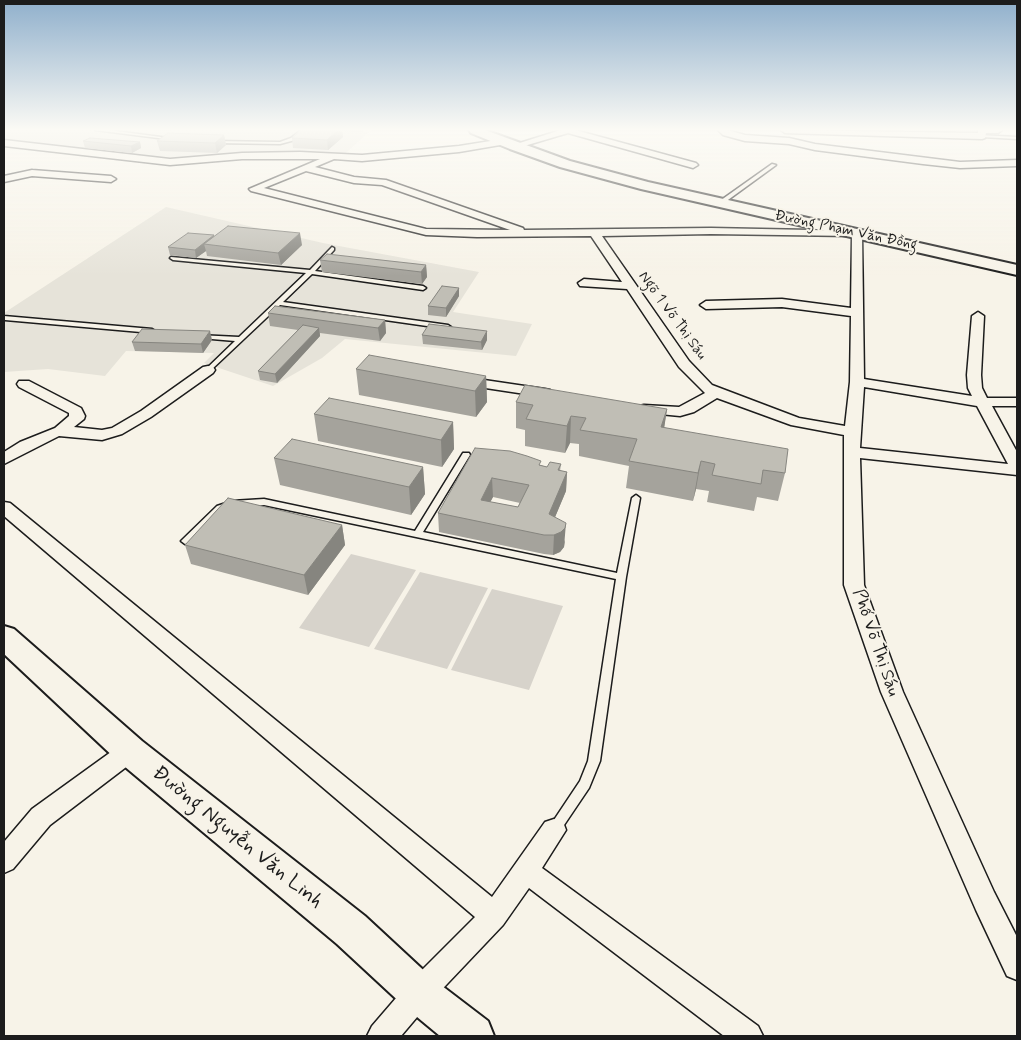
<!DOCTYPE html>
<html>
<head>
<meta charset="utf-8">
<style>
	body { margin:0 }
	#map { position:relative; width:1021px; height:1040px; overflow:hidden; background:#f7f3e8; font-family:Mynerve,sans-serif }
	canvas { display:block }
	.frame { position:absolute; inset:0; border:5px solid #1c1c1c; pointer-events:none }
</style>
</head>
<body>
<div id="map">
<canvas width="1021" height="1040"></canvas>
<div class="frame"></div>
</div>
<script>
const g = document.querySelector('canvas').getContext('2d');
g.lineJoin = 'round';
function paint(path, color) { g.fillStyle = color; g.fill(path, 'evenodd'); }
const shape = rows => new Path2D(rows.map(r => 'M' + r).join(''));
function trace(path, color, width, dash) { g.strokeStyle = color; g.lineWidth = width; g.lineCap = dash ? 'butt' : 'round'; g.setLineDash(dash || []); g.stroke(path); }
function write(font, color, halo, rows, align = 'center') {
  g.font = font + ' Mynerve,sans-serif'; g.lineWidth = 4; g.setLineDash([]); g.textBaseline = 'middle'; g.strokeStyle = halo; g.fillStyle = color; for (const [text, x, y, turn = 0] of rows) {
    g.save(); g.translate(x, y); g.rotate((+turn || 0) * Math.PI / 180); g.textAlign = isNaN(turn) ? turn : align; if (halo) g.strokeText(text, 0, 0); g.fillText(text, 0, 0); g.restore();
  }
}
const built = shape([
	[4,130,371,130,346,153,248,153,171,161,4,142],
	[166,207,323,243,479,272,453,312,532,324,516,356,345,339,322,358,273,386,204,363,214,353,126,351,105,376,48,369,4,372,4,313]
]);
const green = shape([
	[351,554,416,570,369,647,299,628],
	[420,572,488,588,447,669,374,649],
	[492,589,563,606,529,690,451,670]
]);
const lane = shape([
	[95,130,108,130,176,139,174,140,95,130],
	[301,130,305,130,295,140,280,144,214,143,212,142,214,141,280,142,291,138,301,130],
	[980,135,1017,137,1017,139,982,137,980,135],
	[772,164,776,165,721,205,717,205,717,203,772,164],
	[332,247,334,248,334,250,315,271,423,286,426,288,423,290,312,274,283,302,448,325,451,327,448,329,280,305,210,371,206,371,206,369,235,341,200,338,197,336,198,335,239,337,306,273,173,260,170,258,171,257,310,270,332,247],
	[4,316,152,329,155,331,152,333,5,320,4,316],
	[463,453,469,453,470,455,423,532,617,573,632,498,636,495,640,498,626,577,600,761,589,788,558,834,554,836,550,834,548,830,550,826,580,781,588,761,616,579,264,505,233,507,223,510,188,543,185,544,181,541,217,506,232,501,264,499,415,531,463,453]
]);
const street = shape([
	[561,130,575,130,696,163,698,165,693,168,568,133,514,149,510,146,561,130],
	[718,130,727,130,745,135,789,138,815,144,960,162,1017,160,1017,166,960,168,923,164,815,150,789,144,745,141,723,135,718,130],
	[781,130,978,133,978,130,1002,130,998,133,986,133,985,138,982,139,785,133,781,130],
	[503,139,506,140,506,144,459,152,362,161,334,159,315,167,354,177,386,180,523,228,524,230,711,228,861,231,862,233,864,379,972,396,968,388,967,375,972,316,978,312,984,316,981,375,982,388,987,398,1017,398,1017,406,992,406,1017,452,1017,475,860,458,864,585,903,692,994,892,1017,937,1017,980,1007,976,976,910,881,692,844,585,844,435,791,425,717,398,694,412,680,416,639,412,637,409,639,406,644,405,679,407,705,393,679,367,627,289,580,286,578,283,584,279,622,282,591,236,477,237,426,235,251,191,249,189,320,159,242,159,170,165,4,146,4,140,170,159,242,153,300,152,362,155,459,146,503,139],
	[306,171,354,183,382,185,510,230,426,229,264,188,306,171],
	[711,234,852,236,851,308,782,299,706,301,700,305,706,309,782,307,851,316,850,382,845,426,799,418,712,385,689,361,602,236,711,234],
	[864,387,977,406,1008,464,860,448,864,387],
	[32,170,111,176,116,179,111,182,32,176,4,182,4,176,32,170],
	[208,366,213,367,215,370,213,373,151,417,122,434,102,440,59,436,4,464,4,452,20,442,55,428,69,416,69,413,19,387,17,384,19,381,29,381,81,408,85,416,84,419,74,427,102,430,112,428,141,411,203,367,208,366],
	[464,377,545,389,550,390,552,393,550,396,545,397,459,384,457,381,459,378,464,377],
	[4,502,10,503,492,897,545,822,554,819,563,822,566,830,542,868,758,1026,763,1036,724,1036,529,888,503,925,429,1003,401,1036,367,1036,372,1026,409,983,475,917,4,516,4,502],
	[130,741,138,744,141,751,138,758,50,825,13,869,4,873,4,842,32,809,122,744,130,741]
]);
const secondary = shape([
	[469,130,485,130,570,161,648,182,1017,265,1017,275,641,189,560,167,510,149,471,133,469,130],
	[4,626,14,629,142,741,365,916,433,979,488,1021,494,1036,440,1036,405,1007,337,944,118,761,4,654,4,626]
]);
const wall = shape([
	[152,130,171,130,169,131],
	[302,130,364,130,362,132,342,131,343,137,328,150,293,148,292,138],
	[224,135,226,145,217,153,160,151,157,141],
	[83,141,140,142,141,148,132,153,85,148],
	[214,237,302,245,281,265,207,256,206,251,196,258,170,255,168,247],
	[320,260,426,265,427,277,422,284,322,272],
	[459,288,459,296,446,317,428,315,428,306],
	[268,313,385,320,386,333,380,341,320,333,320,336,277,383,260,380,258,371,298,330,270,326],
	[487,331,487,340,482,350,423,344,422,335],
	[212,340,203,353,135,351,132,342],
	[356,369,486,376,487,402,476,417,359,395],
	[516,402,667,409,664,427,785,473,778,501,757,497,754,511,707,502,709,491,696,489,693,501,626,488,629,466,579,456,579,444,570,443,565,453,525,446,525,430,516,428],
	[314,414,453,422,454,449,442,467,318,441],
	[510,451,540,465,547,467,561,464,560,471,567,472,566,491,555,517,565,542,564,547,560,552,553,555,544,554,439,532,438,513],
	[493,497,520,503,518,507,490,502],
	[274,458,423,467,425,494,411,515,280,485],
	[342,525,345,545,308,595,191,564,185,545]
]);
const shadedWall = shape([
	[338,130,342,130,343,137,328,150,327,140],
	[224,135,226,145,217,153,215,143],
	[140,142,141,148,132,153,131,146],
	[300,233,302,245,281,265,278,253],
	[214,235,216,243,204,244,206,251,196,258,195,250],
	[426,265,427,277,422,284,421,272],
	[459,288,459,296,446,317,446,308],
	[385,320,386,333,380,341,378,328],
	[319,328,320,336,277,383,275,374],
	[210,331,212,340,203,353,201,344],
	[487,331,487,340,482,350,481,342],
	[486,376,487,402,476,417,475,391],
	[667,409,663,436,661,427],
	[571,416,570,443,565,453,567,426],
	[453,422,454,449,442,467,441,440],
	[701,461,696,489,693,501,698,473],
	[423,467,425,494,411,515,409,487],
	[567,472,566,491,548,534,549,514],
	[492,478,493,497,481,520,481,500],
	[566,523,564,547,560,552,553,555,554,535],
	[342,525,345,545,308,595,304,575]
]);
const building = shape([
	[302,130,338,130,327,140,292,138,302,130],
	[168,133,224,135,215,143,157,141,168,133],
	[90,138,140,142,131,146,83,141,90,138],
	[228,226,300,233,278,253,204,244,228,226],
	[188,233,214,235,195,250,168,247,188,233],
	[327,254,426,265,421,272,320,260,327,254],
	[442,286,459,288,446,308,428,306,442,286],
	[275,306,385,320,378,328,268,313,275,306],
	[429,324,487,331,481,342,422,335,429,324],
	[303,325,319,328,275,374,258,371,303,325],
	[142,329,210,331,201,344,132,342,142,329],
	[369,355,486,376,475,391,356,369,369,355],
	[525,385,667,409,661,427,788,449,785,473,763,470,761,484,712,475,715,464,701,461,698,473,629,461,637,439,580,430,586,418,571,416,567,426,526,419,533,405,516,402,525,385],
	[329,398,453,422,441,440,314,414,329,398],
	[292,439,423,467,409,487,274,458,292,439],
	[475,448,510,451,527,456,541,461,539,465,547,467,550,462,561,464,558,470,567,472,549,514,566,523,565,528,561,532,554,535,544,535,438,513,475,448],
	[492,478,529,485,518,507,481,500,492,478],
	[228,498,342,525,304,575,185,545,228,498]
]);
const farStreetnames = [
	["Đường Phạm Văn Đồng",846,231,12],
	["Ngõ 1 Võ Thị Sáu",672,316,54]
];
const streetNames = [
	["Phố Võ Thị Sáu",875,643,71]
];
const nearStreetnames = [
	["Đường Nguyễn Văn Linh",237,838,39]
];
paint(built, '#e6e3d9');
paint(green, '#d7d3cb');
trace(lane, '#1c1c1c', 3);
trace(street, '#1c1c1c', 3);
trace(secondary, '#1c1c1c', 4);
paint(lane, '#f7f3e8');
paint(street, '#f7f3e8');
paint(secondary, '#f7f3e8');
paint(wall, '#a5a39c');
paint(shadedWall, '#86857f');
paint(building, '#c0beb5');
trace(building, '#86857f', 1);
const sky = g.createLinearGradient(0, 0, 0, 276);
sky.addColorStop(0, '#90b0cc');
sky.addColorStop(0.47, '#fbfaf5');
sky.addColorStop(1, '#fbfaf500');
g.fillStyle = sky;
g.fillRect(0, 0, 1021, 276);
write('15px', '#1c1c1c', '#f7f3e8', farStreetnames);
write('18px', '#1c1c1c', '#f7f3e8', streetNames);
write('21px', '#1c1c1c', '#f7f3e8', nearStreetnames);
</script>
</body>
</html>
